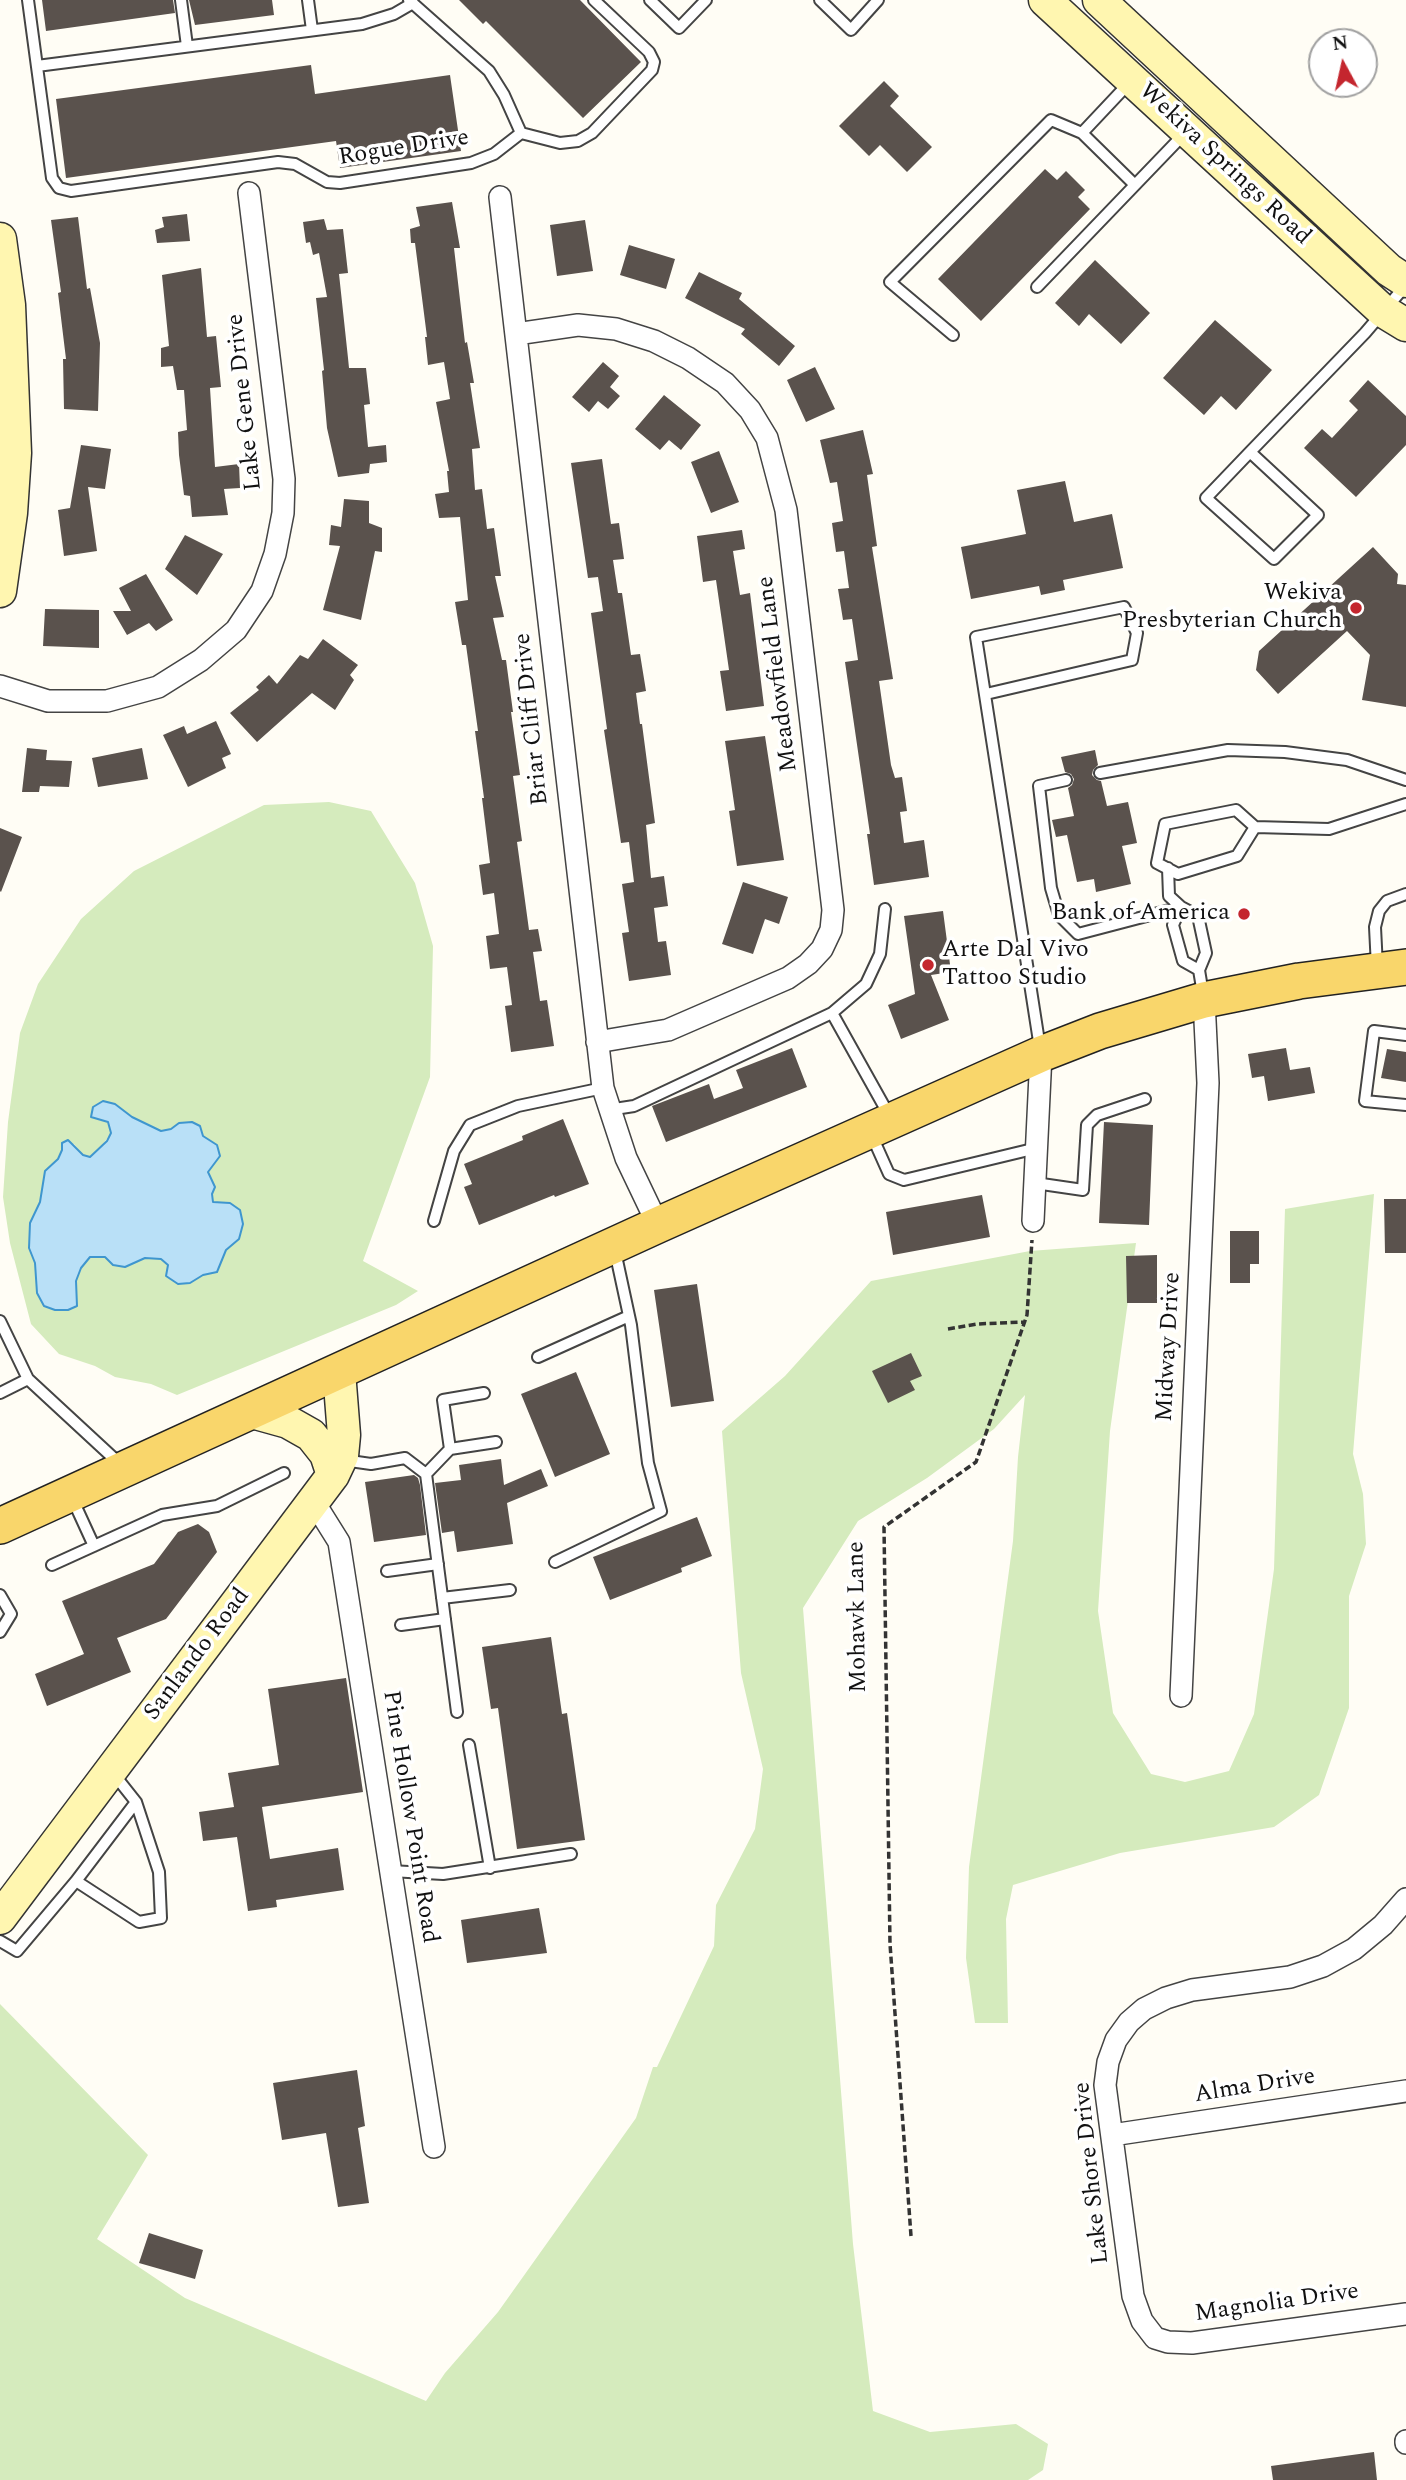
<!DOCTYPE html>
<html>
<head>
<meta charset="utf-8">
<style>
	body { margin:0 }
	#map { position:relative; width:1406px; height:2480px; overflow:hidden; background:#fffdf5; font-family:Spectral,serif }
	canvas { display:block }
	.north { position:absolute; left:1308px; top:28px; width:70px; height:70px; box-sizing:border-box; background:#fff; border:2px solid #a0a0a0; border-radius:50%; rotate:352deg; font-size:19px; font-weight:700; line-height:28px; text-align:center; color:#111 }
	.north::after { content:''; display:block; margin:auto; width:24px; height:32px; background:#c4262e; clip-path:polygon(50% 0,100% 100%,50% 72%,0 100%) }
</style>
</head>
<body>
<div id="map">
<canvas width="1406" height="2480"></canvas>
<div class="north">N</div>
</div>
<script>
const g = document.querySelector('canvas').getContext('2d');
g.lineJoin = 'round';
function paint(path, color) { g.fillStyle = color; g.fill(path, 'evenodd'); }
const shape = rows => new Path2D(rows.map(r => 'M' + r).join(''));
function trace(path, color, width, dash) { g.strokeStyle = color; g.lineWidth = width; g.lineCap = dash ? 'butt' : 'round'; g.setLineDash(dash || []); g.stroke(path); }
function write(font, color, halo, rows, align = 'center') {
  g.font = font + ' Spectral,serif'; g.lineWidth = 7; g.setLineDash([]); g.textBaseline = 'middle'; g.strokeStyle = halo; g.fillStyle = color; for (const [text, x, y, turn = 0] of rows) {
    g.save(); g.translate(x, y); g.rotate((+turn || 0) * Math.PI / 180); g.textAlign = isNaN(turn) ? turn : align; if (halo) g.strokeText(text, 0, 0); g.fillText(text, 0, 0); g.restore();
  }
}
const green = shape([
	[329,802,371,811,415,883,433,946,430,1077,363,1261,418,1291,396,1305,177,1395,151,1384,115,1377,95,1366,59,1354,31,1324,10,1243,3,1197,8,1122,20,1033,38,984,81,919,134,871,264,805],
	[115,1104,132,1117,161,1131,171,1129,179,1123,217,1145,219,1156,208,1172,215,1187,212,1194,213,1202,230,1203,240,1211,239,1239,226,1250,217,1272,202,1275,190,1283,161,1259,145,1258,125,1267,113,1265,105,1257,90,1257,81,1268,76,1281,77,1306,37,1277,30,1223,40,1202,45,1171,58,1159,62,1150,74,1144,83,1155,90,1157,98,1151,111,1133,108,1122,99,1120],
	[1374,1194,1353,1454,1363,1494,1366,1544,1349,1596,1349,1708,1319,1795,1274,1827,1120,1853,1013,1885,1006,1919,1008,2023,975,2023,966,1958,969,1867,1013,1541,1018,1457,1025,1395,994,1429,927,1478,858,1521,803,1608,853,2244,873,2411,930,2432,1016,2424,1048,2444,1043,2470,1028,2480,0,2480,0,2004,148,2155,97,2239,185,2298,426,2401,445,2373,498,2312,636,2118,653,2067,657,2067,714,1946,716,1905,755,1829,763,1769,741,1673,722,1431,785,1376,871,1281,1030,1251,1136,1243,1110,1431,1098,1611,1113,1713,1151,1774,1185,1782,1229,1771,1254,1714,1274,1569,1285,1209]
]);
const water = shape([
	[103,1101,115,1104,132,1117,161,1131,171,1129,179,1123,192,1122,200,1126,203,1136,217,1145,220,1156,208,1172,215,1187,212,1194,213,1202,230,1203,240,1210,243,1224,239,1239,226,1250,217,1272,203,1275,190,1283,178,1284,166,1276,168,1265,161,1259,145,1258,125,1267,113,1265,105,1257,90,1257,81,1268,76,1281,77,1306,68,1310,55,1310,44,1306,37,1293,35,1263,29,1248,30,1223,40,1202,45,1171,58,1159,62,1150,62,1143,68,1140,83,1155,90,1157,107,1141,111,1133,108,1122,91,1117,93,1107,103,1101]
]);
const building = shape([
	[42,0,173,0,175,13,46,31],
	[189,0,272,0,274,15,195,25],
	[459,0,580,0,641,62,583,118,486,21,483,24],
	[311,65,315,94,450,75,461,151,340,168,336,141,66,178,56,99],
	[884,81,899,96,890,106,932,147,907,172,880,145,869,156,839,126],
	[1045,169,1057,180,1066,171,1085,190,1078,197,1090,209,981,321,938,279],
	[452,202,460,248,454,248,465,343,467,342,474,383,470,383,480,448,472,449,475,490,482,489,487,529,494,528,501,576,495,576,504,617,493,618,502,660,506,660,513,712,511,712,520,775,513,776,522,841,517,842,529,930,538,929,542,951,533,952,540,1001,547,1000,554,1046,511,1052,505,1006,512,1005,507,967,490,969,486,936,499,934,494,893,483,895,479,865,490,863,482,798,484,798,475,731,478,731,466,645,462,645,455,602,468,600,460,517,439,518,435,494,449,492,447,471,449,471,436,402,450,399,444,362,428,365,425,337,427,337,415,243,411,243,410,229,420,226,416,207],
	[187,214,190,241,157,243,155,230,164,227,162,217],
	[78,217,87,289,90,288,100,343,98,411,64,409,63,359,66,359,58,293,61,292,51,220],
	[324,219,327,230,343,229,348,273,339,274,348,358,349,368,366,368,370,404,364,405,368,447,386,445,387,462,370,464,369,473,338,477,327,428,322,371,324,370,316,298,327,297,319,253,313,255,310,242,306,243,303,222],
	[585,220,593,271,557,276,550,225],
	[629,245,675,259,666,289,620,275],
	[1095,260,1150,313,1121,344,1089,314,1079,326,1055,303],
	[201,268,207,337,216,336,221,387,210,388,215,467,239,464,240,488,224,489,228,515,192,517,190,496,184,495,179,455,178,432,187,430,184,390,177,390,173,366,161,367,161,348,169,346,162,275],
	[699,272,742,293,739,299,795,346,779,366,741,334,745,329,685,298],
	[1215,320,1272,370,1236,410,1221,396,1204,415,1163,378],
	[603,362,619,376,610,387,620,396,608,409,598,401,589,412,572,397],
	[815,367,835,409,806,422,787,380],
	[1368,380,1406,416,1406,445,1356,497,1304,448,1322,429,1332,438,1358,410,1349,401],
	[664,395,701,425,681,450,669,440,660,450,635,429],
	[863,430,873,474,867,475,877,546,872,547,893,679,879,681,891,765,895,778,902,777,907,811,900,812,904,843,924,840,929,877,874,885,867,834,870,834,845,662,858,660,852,619,843,620,838,589,849,588,844,551,836,552,832,523,843,521,837,482,830,483,820,440],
	[81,445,111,449,105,489,88,487,97,551,64,556,58,510,70,508],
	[719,451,739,502,711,513,691,462],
	[602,459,611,524,619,523,624,559,613,560,618,593,622,593,631,655,640,654,646,691,636,693,640,724,642,724,655,823,646,825,651,878,664,876,668,906,654,908,658,942,666,941,671,975,629,981,622,933,629,932,622,884,634,882,629,842,621,843,604,730,607,729,591,613,603,611,598,577,588,578,571,463],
	[1065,481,1074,522,1112,514,1123,568,1063,580,1065,590,1041,595,1039,586,971,599,961,547,1026,534,1017,490],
	[344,499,369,501,369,523,382,528,382,552,375,551,361,620,323,610,340,546,329,545,331,525,341,527],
	[742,530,745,549,733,551,740,595,750,593,764,706,726,711,720,671,729,670,716,580,703,582,697,536],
	[185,535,223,554,197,595,165,569],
	[1373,547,1398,574,1397,584,1406,585,1406,707,1362,700,1370,655,1347,631,1278,694,1256,670,1259,651],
	[146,574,173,620,156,631,149,623,127,635,113,611,131,611,119,588],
	[45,609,99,610,99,648,43,646],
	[323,639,358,665,350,675,354,680,335,710,312,693,257,742,230,713,259,690,256,687,269,675,277,684,300,655,308,659],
	[216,721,231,754,222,758,226,768,188,787,163,735,184,726,187,734],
	[765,736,784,860,737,866,729,811,735,810,725,741],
	[27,748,47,750,46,760,72,761,69,787,40,786,39,792,22,792],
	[142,748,148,779,98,787,92,758],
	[1095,750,1098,765,1093,770,1092,775,1097,780,1101,781,1107,806,1128,802,1137,843,1122,846,1131,884,1096,892,1094,879,1077,882,1067,835,1056,837,1052,820,1074,816,1068,788,1072,785,1074,779,1071,774,1065,772,1061,757],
	[0,828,22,837,1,892,0,891],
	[743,882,788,897,779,924,765,919,753,954,722,944],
	[943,911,951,972,931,975,949,1020,901,1039,888,1005,915,994,904,916],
	[792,1048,807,1087,666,1142,652,1106,709,1084,714,1099,743,1088,736,1070],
	[1286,1048,1290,1070,1310,1067,1315,1093,1268,1101,1264,1076,1252,1078,1248,1054],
	[1387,1049,1406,1052,1406,1082,1381,1078],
	[563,1119,589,1184,555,1197,554,1195,479,1225,464,1187,472,1184,464,1164,523,1140,522,1136],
	[1104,1122,1153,1125,1149,1225,1099,1223],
	[982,1195,990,1237,893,1255,886,1212],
	[1384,1199,1406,1199,1406,1253,1385,1253],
	[1230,1231,1259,1231,1259,1264,1250,1264,1250,1283,1230,1283],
	[1157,1255,1157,1303,1127,1303,1126,1256],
	[697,1284,714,1401,671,1407,654,1290],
	[911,1353,922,1376,910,1381,915,1390,888,1403,872,1371],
	[576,1372,610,1454,555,1477,521,1394],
	[501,1459,504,1485,541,1469,548,1486,507,1503,513,1544,457,1552,454,1531,442,1533,435,1483,461,1480,459,1465],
	[414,1475,418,1478,420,1485,426,1535,374,1542,365,1482],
	[697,1517,712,1556,681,1568,682,1572,610,1600,593,1557],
	[198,1524,209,1532,217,1552,166,1619,117,1638,131,1672,47,1706,35,1674,84,1654,62,1601,154,1564,178,1532],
	[551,1637,562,1714,567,1713,585,1840,517,1849,498,1708,491,1709,482,1647],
	[346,1678,363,1792,262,1807,270,1859,338,1848,344,1890,276,1900,277,1907,248,1911,237,1837,203,1841,199,1812,234,1807,228,1773,279,1765,268,1689],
	[539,1908,547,1953,467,1963,461,1920],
	[357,2070,365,2126,358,2128,369,2203,338,2207,326,2133,282,2140,273,2083],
	[149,2233,203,2250,195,2279,139,2263],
	[1374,2452,1377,2480,1273,2480,1271,2466]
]);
const path = shape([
	[948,1329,977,1324,1025,1322],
	[911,2236,890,1944,884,1527,976,1462,1027,1315,1032,1240]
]);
const lane = shape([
	[28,0,52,178,59,188,71,191,278,162,295,164,327,182,340,183,471,163,494,154,521,133],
	[181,0,187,46],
	[308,0,312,30],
	[409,0,489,71,504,95,521,133],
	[650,0,679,28,706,0],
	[820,0,851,30,878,0],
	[37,66,362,24,394,14,413,3],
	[521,133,560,143,578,141,592,133,652,70,654,62,649,52,594,0],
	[1082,133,1135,185],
	[1037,287,1185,133],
	[953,335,890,282,1051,120,1082,133,1130,82],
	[1250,452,1318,515,1274,559,1206,498,1250,452,1365,333,1406,285],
	[986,694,1132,660,1137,633,1124,607,976,637,1040,1048],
	[1100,773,1228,750,1285,752,1347,760,1406,780],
	[1066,780,1039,786,1051,888,1059,915,1078,934,1181,907],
	[1255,827,1237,856,1178,874,1157,863,1165,824,1236,810,1255,827,1329,829,1406,804],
	[1168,868,1169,896,1181,907],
	[1377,967,1375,927,1379,911,1387,901,1406,894],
	[1199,970,1183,961,1173,925,1181,907,1198,916,1206,953,1199,970,1203,994],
	[832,1013,866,984,880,954,885,909],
	[1406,1035,1374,1031,1365,1101,1406,1105],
	[608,1110,634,1106,832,1013,889,1115],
	[872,1136,889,1174,904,1180,1037,1148],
	[1035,1183,1083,1190,1087,1125,1097,1115,1145,1099],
	[434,1221,454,1151,470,1125,518,1106,603,1088],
	[0,1321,28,1379,121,1465],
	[538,1357,629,1316],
	[0,1393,28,1379],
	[450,1449,496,1442],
	[343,1460,371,1464,405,1458,426,1474,457,1712],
	[426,1474,450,1449,443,1400,484,1393],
	[72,1498,94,1546],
	[555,1562,661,1511,648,1463,631,1325,615,1251],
	[52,1565,162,1515,217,1506,284,1473],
	[387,1571,438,1564],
	[0,1595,11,1614],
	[442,1598,510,1590],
	[401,1625,445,1619],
	[0,1632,11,1614],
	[469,1745,490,1868],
	[391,1871,443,1874,571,1854],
	[76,1881,136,1802],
	[0,1941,17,1951,76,1881,139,1922,161,1918,159,1872,136,1802,113,1773]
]);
const street = shape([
	[500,197,603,1088,626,1158,658,1225],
	[516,334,578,325,616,329,654,341,688,358,725,383,750,410,767,438,786,510,833,910,831,930,822,949,808,964,788,978,668,1030,597,1042],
	[0,686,48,701,107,701,158,687,201,660,236,630,262,591,275,554,283,513,284,479,249,193],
	[1033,1221,1041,1054],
	[314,1502,339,1542,434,2147],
	[1181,1696,1208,1083,1204,1000],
	[1406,1899,1383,1925,1354,1949,1323,1966,1290,1977,1192,1990,1166,1998,1144,2009,1129,2022,1116,2040,1108,2062,1105,2085,1133,2296,1142,2321,1155,2338,1168,2342,1192,2343,1406,2314],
	[1112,2135,1406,2091],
	[1406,2441,1406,2443]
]);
const secondary = shape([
	[1045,0,1383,311,1406,325],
	[1099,0,1389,270,1406,281],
	[0,239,9,305,15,453,11,513,0,591],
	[252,1412,288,1422,311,1435,326,1454,333,1475],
	[0,1918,333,1475,342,1456,344,1435,339,1372]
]);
const primary = shape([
	[0,1526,658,1225,1041,1054,1100,1031,1204,1000,1299,981,1406,967]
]);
const markers = [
	[1356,608,7,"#c4262e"],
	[1244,914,7,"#c4262e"],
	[928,965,7,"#c4262e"]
];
const streetNames = [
	["Rogue Drive",404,149,-9],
	["Wekiva Springs Road",1224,165,43],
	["Lake Gene Drive",246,402,-96],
	["Meadowfield Lane",779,674,-97],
	["Briar Cliff Drive",533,719,-96],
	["Midway Drive",1170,1347,-87],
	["Mohawk Lane",859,1617,-91],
	["Sanlando Road",198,1655,-53],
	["Pine Hollow Point Road",409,1817,81],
	["Alma Drive",1255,2087,-9],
	["Lake Shore Drive",1093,2173,-96],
	["Magnolia Drive",1277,2304,-8]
];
const poiNames = [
	["Wekiva",1342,594],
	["Presbyterian Church",1342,622],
	["Bank of America",1230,914],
	["Arte Dal Vivo",942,951,"left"],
	["Tattoo Studio",942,979,"left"]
];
paint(green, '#d5ebbd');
paint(water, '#b9e0f7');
trace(water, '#3f96cf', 2);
paint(building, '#5a524d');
trace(lane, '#444', 14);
trace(street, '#444', 24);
trace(secondary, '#333', 35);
trace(primary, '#222', 38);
trace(path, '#333', 3.5, [7, 3.5]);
trace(lane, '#fff', 10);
trace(street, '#fff', 21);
trace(secondary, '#fff6b0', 32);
trace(primary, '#f9d66b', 35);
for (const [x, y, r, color] of markers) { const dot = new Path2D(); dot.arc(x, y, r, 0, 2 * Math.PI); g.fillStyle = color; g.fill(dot); trace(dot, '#fff', 2.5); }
write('24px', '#111', '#fff', streetNames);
write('24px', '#111', '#fff', poiNames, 'right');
</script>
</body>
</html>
